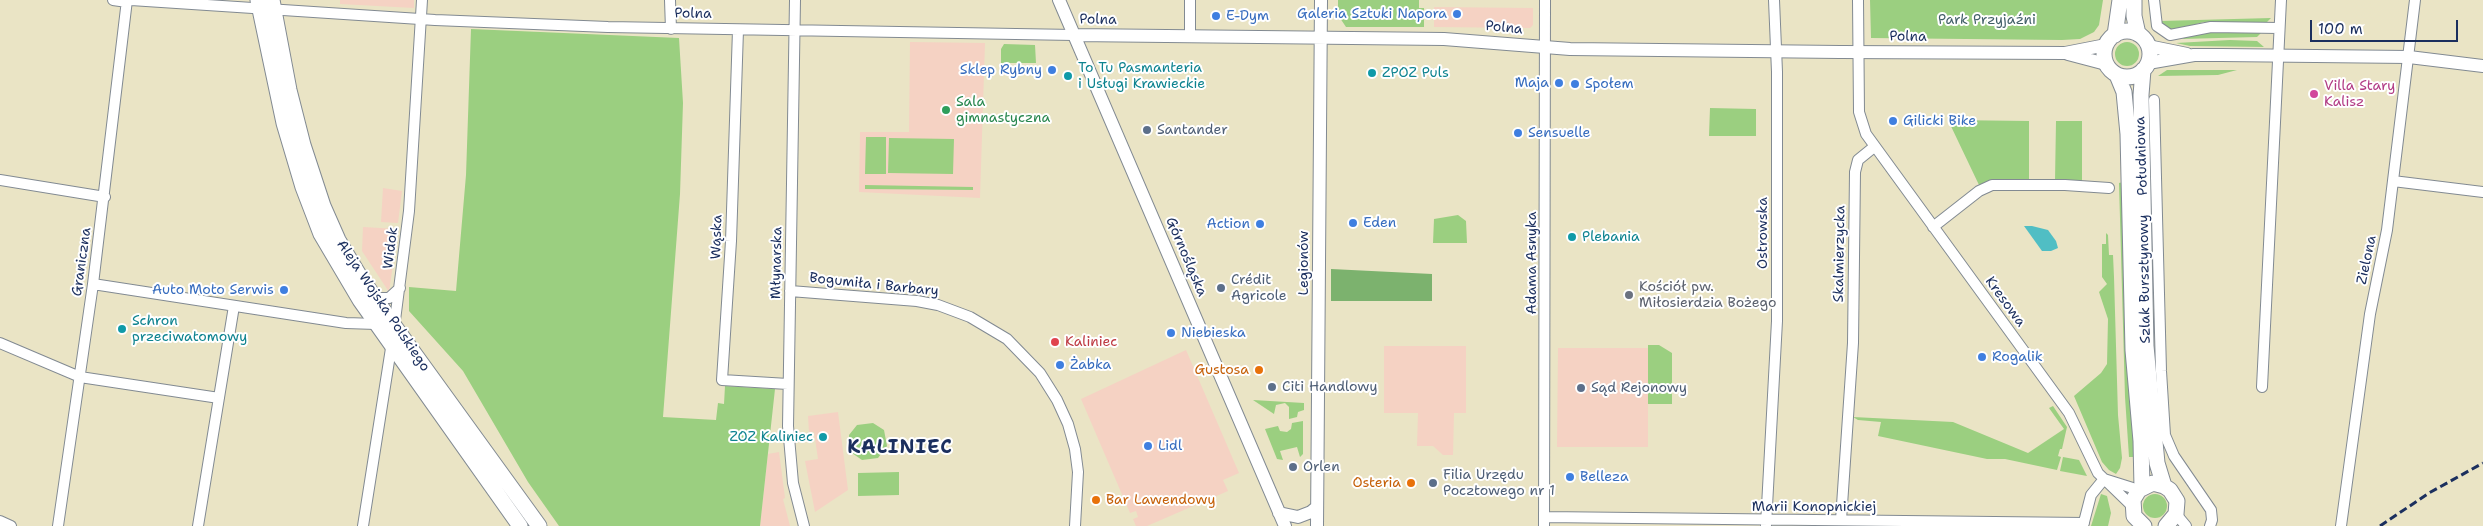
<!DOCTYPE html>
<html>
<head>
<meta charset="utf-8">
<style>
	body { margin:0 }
	#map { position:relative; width:2483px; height:526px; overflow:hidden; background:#eae4c5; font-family:"Shantell Sans",sans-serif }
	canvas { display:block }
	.scale { position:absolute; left:2310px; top:20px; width:148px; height:22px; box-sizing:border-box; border:2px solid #1b2f5e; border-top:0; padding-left:6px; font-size:15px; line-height:18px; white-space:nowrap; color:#1b2f5e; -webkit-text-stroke:4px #fff; paint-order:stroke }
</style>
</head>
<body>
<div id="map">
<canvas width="2483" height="526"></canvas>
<div class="scale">100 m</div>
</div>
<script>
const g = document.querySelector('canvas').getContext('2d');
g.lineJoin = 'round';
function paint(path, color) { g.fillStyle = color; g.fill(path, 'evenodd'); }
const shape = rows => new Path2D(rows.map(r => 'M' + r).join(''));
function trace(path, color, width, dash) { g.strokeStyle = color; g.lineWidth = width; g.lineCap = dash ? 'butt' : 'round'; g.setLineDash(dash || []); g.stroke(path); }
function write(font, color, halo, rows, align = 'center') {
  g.font = font + ' "Shantell Sans",sans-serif'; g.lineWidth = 4; g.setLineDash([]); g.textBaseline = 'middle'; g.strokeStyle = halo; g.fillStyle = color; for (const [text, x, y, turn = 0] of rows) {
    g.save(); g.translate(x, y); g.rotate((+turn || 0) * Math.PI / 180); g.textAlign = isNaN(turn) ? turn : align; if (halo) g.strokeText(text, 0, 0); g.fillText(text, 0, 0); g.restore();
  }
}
const built = shape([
	[340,0,414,0,414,8,340,4],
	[1434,7,1533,8,1533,25,1530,28,1434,27],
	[910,42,985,43,980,198,859,192,860,132,909,132],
	[383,188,402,191,398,223,381,222],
	[363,227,398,229,389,292,362,251],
	[1384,346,1466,346,1466,413,1454,413,1453,455,1443,455,1433,446,1417,446,1418,413,1384,413],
	[1558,348,1648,348,1648,447,1557,447],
	[1186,350,1239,473,1223,480,1228,491,1147,526,1136,526,1133,519,1138,517,1136,511,1130,513,1081,399],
	[838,412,848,490,815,512,805,461,818,459,814,432,809,432,808,416],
	[779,452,785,498,783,499,790,526,760,526,768,454]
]);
const green = shape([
	[1338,0,1419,0,1419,8,1424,8,1424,27,1346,27,1338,15],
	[1870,0,2103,0,2099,25,2094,32,2080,39,2062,40,1871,38],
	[2271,18,2267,22,2204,22,2174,30,2168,29,2160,21],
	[471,29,679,38,683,103,680,194,663,417,716,420,718,403,724,404,725,386,775,389,760,526,559,526,528,482,463,371,409,311,409,287,456,291,466,175],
	[2220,31,2261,33,2257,37,2181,39,2201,33],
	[2230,40,2257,41,2264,47,2190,46,2176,43],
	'2115 54a12 12 0 1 1 24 0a12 12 0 1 1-24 0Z',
	[1004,44,1035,45,1036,63,1001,63,1001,49],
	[2167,70,2237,70,2218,75,2158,76],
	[1710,108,1756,109,1756,136,1709,136],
	[1948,120,2029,121,2029,180,1996,180,1979,185],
	[2056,121,2082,121,2082,181,2055,181],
	[866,137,886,137,886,174,865,174],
	[889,138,954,139,953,174,888,173],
	[2123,182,2137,457,2129,457,2125,397,2119,183],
	[865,185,973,187,973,190,865,189],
	[1458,215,1466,221,1467,243,1433,243,1434,219],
	[2106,233,2108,235,2109,255,2113,255,2114,277,2118,415,2122,458,2120,468,2116,474,2109,470,2102,462,2074,396,2101,373,2107,364,2108,319,2099,292,2107,284,2102,277,2102,244,2106,244],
	[1648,345,1659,345,1672,353,1672,404,1648,404],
	[1253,400,1304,403,1304,410,1298,412,1297,417,1289,419,1289,407,1285,403,1276,405,1274,414],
	[2053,406,2067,427,2062,449,2060,449,2058,456,2061,457,2057,470,2005,459,1987,459,1878,436,1881,422,1858,420,1853,417,1953,422,2028,453,2064,429,2049,408],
	[1303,421,1303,454,1300,457,1297,447,1280,451,1283,460,1277,459,1265,429,1278,426,1280,431,1287,432,1291,429,1292,423],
	[873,423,884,430,887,446,878,458,862,460,849,451,849,435,857,425],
	[2063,457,2079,460,2087,476,2060,471],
	[899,472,899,495,858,496,858,473],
	'2143 506a12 12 0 1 1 24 0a12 12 0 1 1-24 0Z',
	[2101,494,2107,496,2111,513,2108,526,2091,526]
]);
const forest = shape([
	[1331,269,1432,274,1432,301,1331,301]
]);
const water = shape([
	[2024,226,2032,226,2048,230,2056,241,2058,248,2051,251,2042,251]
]);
const minor = shape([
	[113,0,127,2],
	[131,0,435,20,608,27,1074,35],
	[670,0,671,29],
	[795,0,788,426,793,483,804,526],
	[1858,0,1859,112,1866,134,2069,413,2098,473,2132,506],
	[2154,0,2157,26,2170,35,2211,27,2279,28],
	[738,30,731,241,722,380,788,384],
	[1190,36,1190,0],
	[2154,100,2161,371,2165,435,2174,456,2211,510,2212,520,2210,526],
	[0,180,105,197],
	[2393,181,2483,192],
	[1933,227,1979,191,1992,185,2065,185,2109,188],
	[93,284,346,323,376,324],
	[790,291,917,301,938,305,970,317,1007,339,1040,373,1057,400,1068,424,1075,449,1078,472,1075,526],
	[374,298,389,298,400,288],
	[394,328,409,211,422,0],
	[0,343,80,377,219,398],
	[2262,387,2281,0],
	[2104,479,2139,490],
	[2176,514,2186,526],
	[1544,517,2084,523],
	[1841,520,1853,343,1855,172,1858,160,1874,147],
	[0,521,11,526],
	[1766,525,1777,321,1777,72,1774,0],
	[58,526,93,284,127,0],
	[198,526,234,306],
	[363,526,392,342],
	[1544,526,1545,0],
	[2083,526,2091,495,2104,479],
	[2341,526,2370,314,2387,230,2415,0]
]);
const tertiary = shape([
	[1059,0,1285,526],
	[1074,35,1444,39,1570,49,1840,52,2065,53,2106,45],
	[2148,46,2187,54],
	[2068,54,2106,64],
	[2148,63,2194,55,2221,55,2409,57,2483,66],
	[1279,513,1298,517,1311,512,1317,507],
	[1317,526,1321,0]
]);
const secondary = shape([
	[258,0,284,123,303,187,321,234,360,300,520,526],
	[272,0,289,90,303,145,323,206,338,240,359,275,395,327,539,526],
	[2134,0,2134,16,2138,34],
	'2104 54a23 23 0 1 1 46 0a23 23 0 1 1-46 0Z',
	[2115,35,2120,0],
	[2143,70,2141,95,2146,346,2157,463,2164,486],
	[2117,75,2124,92,2128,134,2133,350,2141,441,2142,488],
	[2144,526,2134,516,2133,500,2139,490,2153,483,2164,486,2170,490,2177,501,2176,514,2166,526]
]);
const rail = shape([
	[2380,526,2429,493,2483,463]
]);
const markers = [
	[1457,14,5,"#3f7fe0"],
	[1216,16,5,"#3f7fe0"],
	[1052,70,5,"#3f7fe0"],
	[1372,73,5,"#0f9aa8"],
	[1068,76,5,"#0f9aa8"],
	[1559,83,5,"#3f7fe0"],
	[1575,84,5,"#3f7fe0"],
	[2314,94,5,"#d1479c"],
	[946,110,5,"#2e9e5b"],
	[1893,121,5,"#3f7fe0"],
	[1147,130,5,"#5c6f8a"],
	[1518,133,5,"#3f7fe0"],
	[1353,223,5,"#3f7fe0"],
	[1260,224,5,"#3f7fe0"],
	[1572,237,5,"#0f9aa8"],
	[1221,288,5,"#5c6f8a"],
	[284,290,5,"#3f7fe0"],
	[1629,295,5,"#6b7280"],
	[122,329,5,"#0f9aa8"],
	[1171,333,5,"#3f7fe0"],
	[1055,342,5,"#e0444e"],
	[1982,357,5,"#3f7fe0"],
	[1060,365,5,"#3f7fe0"],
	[1259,370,5,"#e8710a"],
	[1272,387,5,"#5c6f8a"],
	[1581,388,5,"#5c6f8a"],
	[823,437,5,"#0f9aa8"],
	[1148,446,5,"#3f7fe0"],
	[1293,467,5,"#5c6f8a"],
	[1570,477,5,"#3f7fe0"],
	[1411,483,5,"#e8710a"],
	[1433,483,5,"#5c6f8a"],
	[1096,500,5,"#e8710a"]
];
const streetNames = [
	["Polna",693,14,1],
	["Polna",1098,20,1],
	["Polna",1504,28,6],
	["Polna",1908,37,1],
	["Południowa",2142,156,-92],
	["Ostrowska",1763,233,-90],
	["Wąska",717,237,-88],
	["Widok",391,248,-83],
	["Skalmierzycka",1840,254,-89],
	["Górnośląska",1186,257,67],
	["Zielona",2367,260,-78],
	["Graniczna",82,262,-82],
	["Młynarska",777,263,-89],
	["Legionów",1304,263,-90],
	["Adama Asnyka",1532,263,-90],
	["Szlak Bursztynowy",2145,279,-91],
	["Bogumiła i Barbary",874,285,6],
	["Kresowa",2005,302,54],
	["Aleja Wojska Polskiego",383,306,56],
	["Marii Konopnickiej",1814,507]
];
const shopNames = [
	["Galeria Sztuki Napora",1447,14,"right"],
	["E-Dym",1226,16],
	["Sklep Rybny",1042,70,"right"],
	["Maja",1549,83,"right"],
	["Społem",1585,84],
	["Gilicki Bike",1903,121],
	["Sensuelle",1528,133],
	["Eden",1363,223],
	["Action",1250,224,"right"],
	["Auto Moto Serwis",274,290,"right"],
	["Niebieska",1181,333],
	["Rogalik",1992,357],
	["Żabka",1070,365],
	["Lidl",1158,446],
	["Belleza",1580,477]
];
const parkNames = [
	["Park Przyjaźni",1987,20]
];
const cultureNames = [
	["To Tu Pasmanteria",1078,68],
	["i Usługi Krawieckie",1078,84],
	["ZPOZ Puls",1382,73],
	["Plebania",1582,237],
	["Schron",132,321],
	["przeciwatomowy",132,337],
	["ZOZ Kaliniec",813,437,"right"]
];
const hotelNames = [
	["Villa Stary",2324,86],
	["Kalisz",2324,102]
];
const leisureNames = [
	["Sala",956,102],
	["gimnastyczna",956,118]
];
const serviceNames = [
	["Santander",1157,130],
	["Crédit",1231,280],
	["Agricole",1231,296],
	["Citi Handlowy",1282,387],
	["Sąd Rejonowy",1591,388],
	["Orlen",1303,467],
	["Filia Urzędu",1443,475],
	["Pocztowego nr 1",1443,491]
];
const worshipNames = [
	["Kościół pw.",1639,287],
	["Miłosierdzia Bożego",1639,303]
];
const healthNames = [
	["Kaliniec",1065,342]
];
const foodNames = [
	["Gustosa",1249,370],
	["Osteria",1401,483],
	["Bar Lawendowy",1106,500,"left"]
];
const districtNames = [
	["KALINIEC",900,448]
];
paint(built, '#f5d2c3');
paint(green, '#9bcf80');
paint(forest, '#7cb26e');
paint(water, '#50bec4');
trace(minor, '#828a92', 12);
trace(tertiary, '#828a92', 14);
trace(secondary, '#828a92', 17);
trace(minor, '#fff', 10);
trace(tertiary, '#fff', 12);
trace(secondary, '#fff', 15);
trace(rail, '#1b2f5e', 3, [8, 4]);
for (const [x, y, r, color] of markers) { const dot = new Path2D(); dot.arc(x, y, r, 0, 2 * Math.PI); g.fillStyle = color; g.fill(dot); trace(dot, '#fff', 2); }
write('14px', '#1b2f5e', '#fff', streetNames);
write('14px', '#366cbe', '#fff', shopNames, 'left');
write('14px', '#415f68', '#fff', parkNames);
write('14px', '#0d838f', '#fff', cultureNames, 'left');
write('14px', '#b23c85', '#fff', hotelNames, 'left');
write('14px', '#27864d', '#fff', leisureNames, 'left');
write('14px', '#4e5e75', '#fff', serviceNames, 'left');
write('14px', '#5b616d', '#fff', worshipNames, 'left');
write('14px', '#be3a42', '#fff', healthNames, 'left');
write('14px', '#c56008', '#fff', foodNames, 'right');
g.letterSpacing = '1px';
write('bold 19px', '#1b2f5e', '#fff', districtNames);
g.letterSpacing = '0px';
</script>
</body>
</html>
